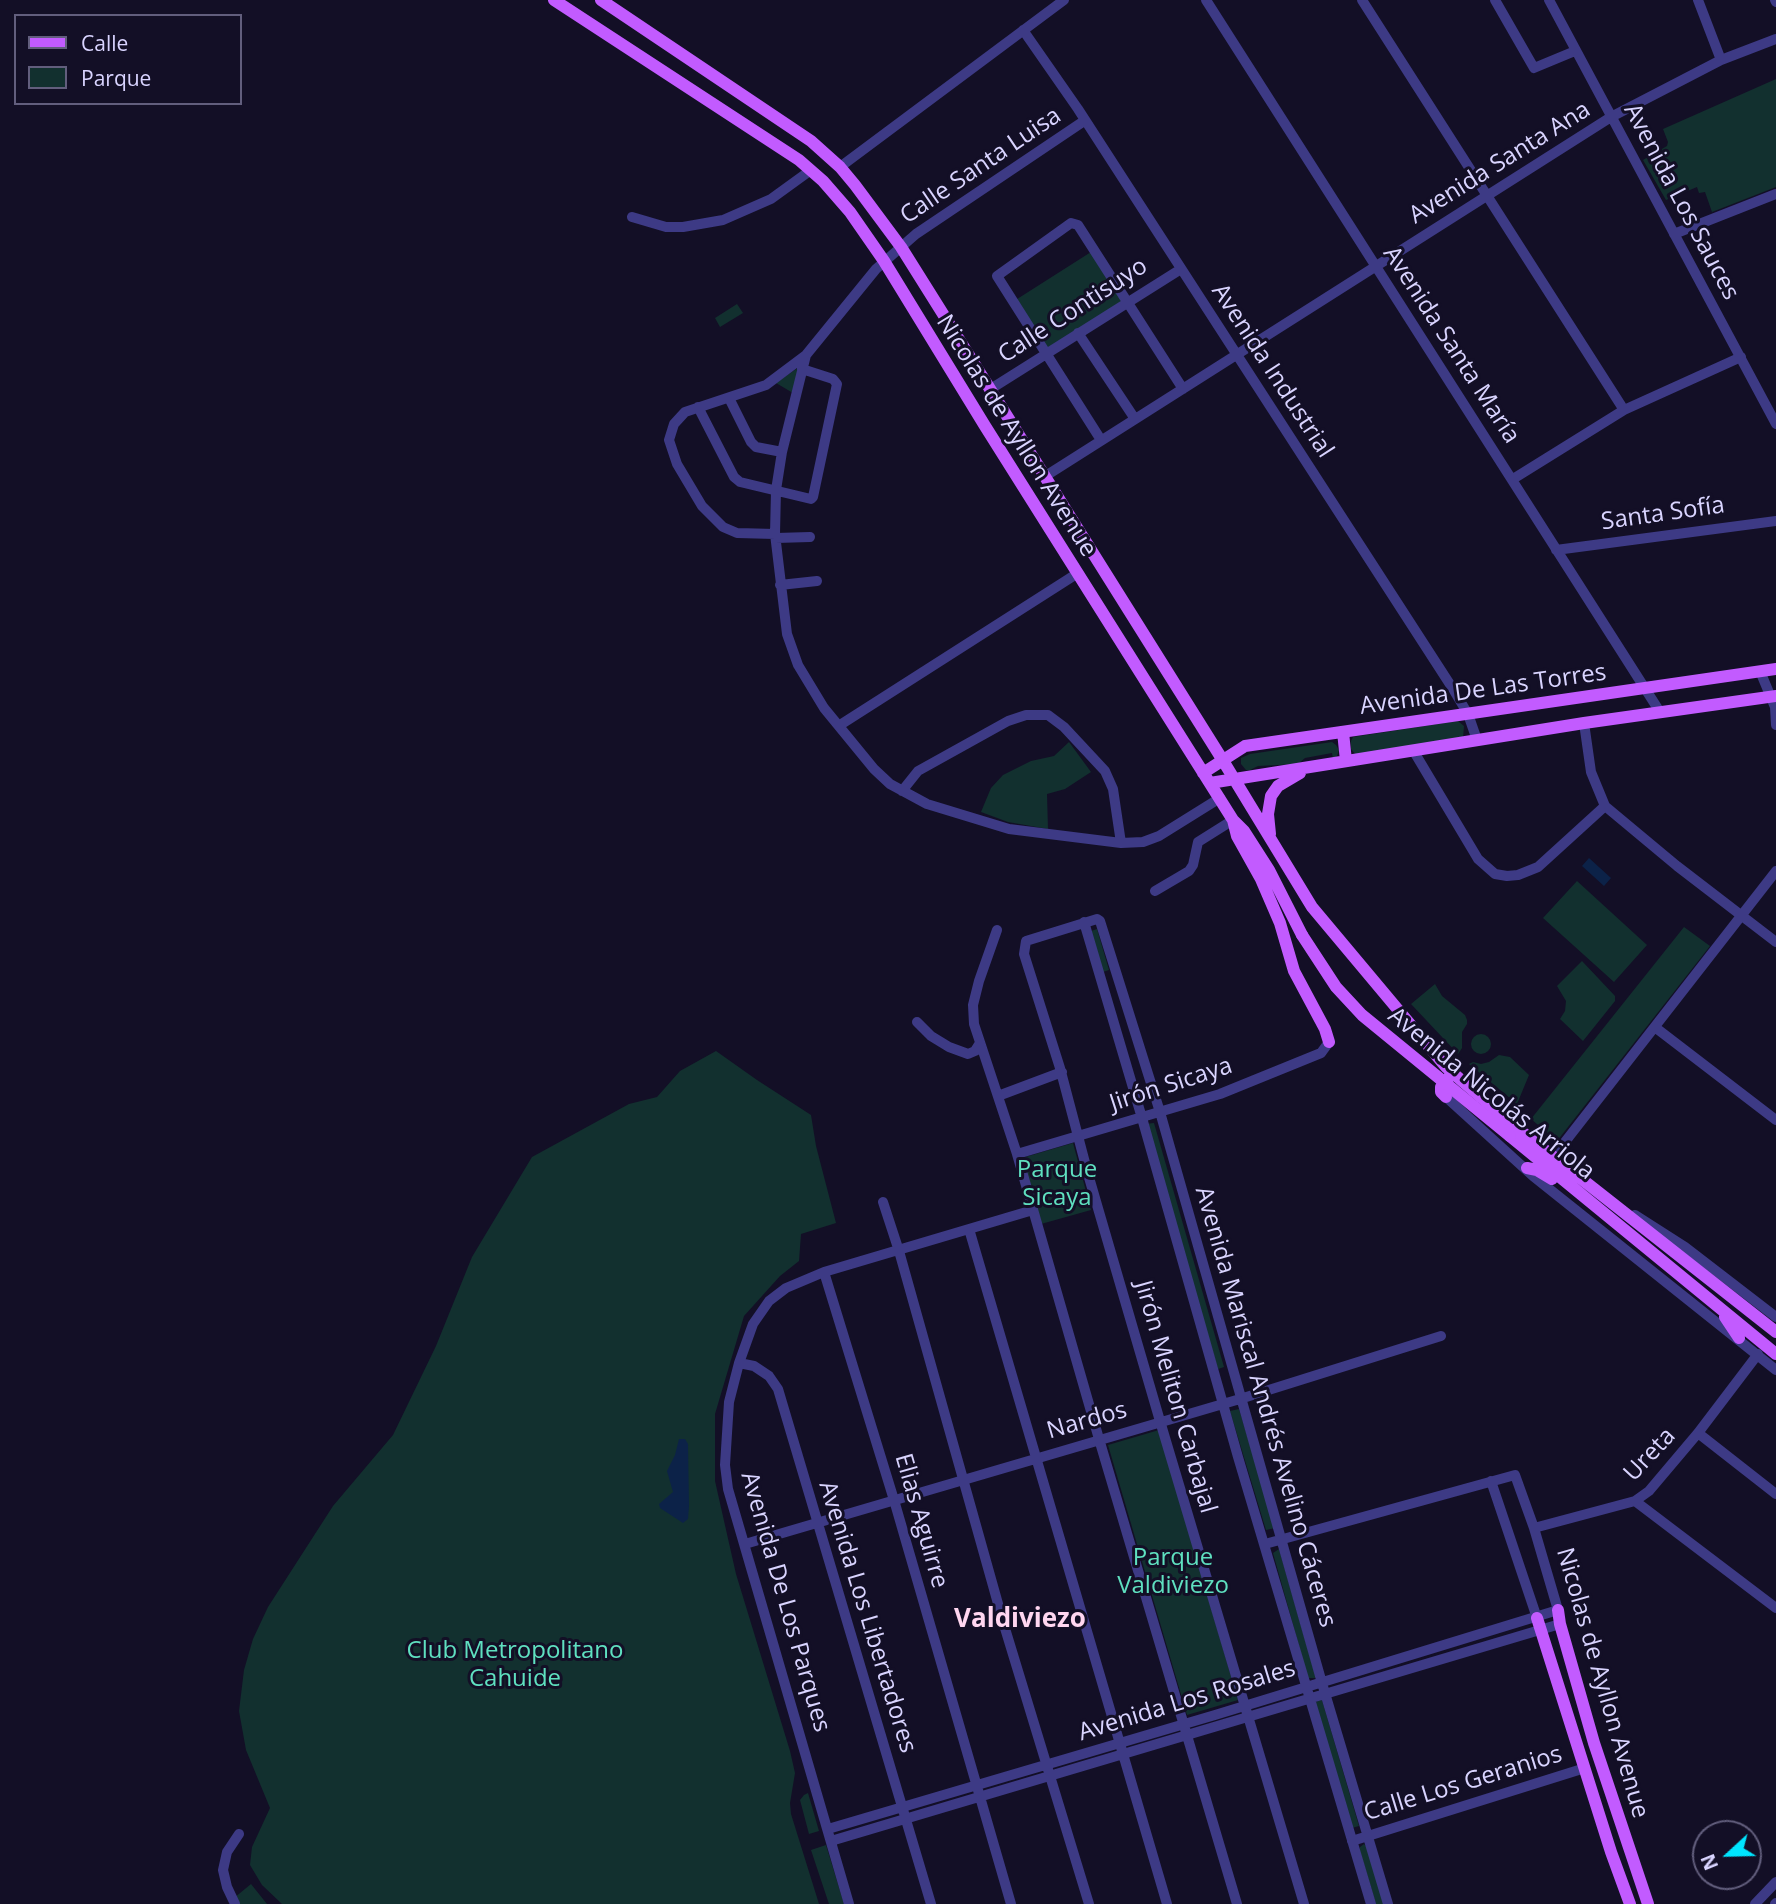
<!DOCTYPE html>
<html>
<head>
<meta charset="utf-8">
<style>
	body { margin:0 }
	#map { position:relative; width:1776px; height:1904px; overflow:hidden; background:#130f26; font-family:"Open Sans",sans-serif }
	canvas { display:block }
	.legend { position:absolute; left:14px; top:14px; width:228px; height:91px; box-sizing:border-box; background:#130f26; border:2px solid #625e7d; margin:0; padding:9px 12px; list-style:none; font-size:21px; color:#d9d4ff }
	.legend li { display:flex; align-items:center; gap:14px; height:35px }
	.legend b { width:35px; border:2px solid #625e7d }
	.north { position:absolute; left:1692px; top:1820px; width:70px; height:70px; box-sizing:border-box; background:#130f26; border:2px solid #625e7d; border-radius:50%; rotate:248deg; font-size:19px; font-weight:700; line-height:28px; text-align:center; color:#d9d4ff }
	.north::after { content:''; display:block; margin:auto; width:24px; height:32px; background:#00e5ff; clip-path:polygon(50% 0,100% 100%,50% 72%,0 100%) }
</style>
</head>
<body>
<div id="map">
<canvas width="1776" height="1904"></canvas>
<ul class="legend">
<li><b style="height:9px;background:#c25bff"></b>Calle</li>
<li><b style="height:19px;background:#12302f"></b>Parque</li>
</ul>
<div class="north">N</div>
</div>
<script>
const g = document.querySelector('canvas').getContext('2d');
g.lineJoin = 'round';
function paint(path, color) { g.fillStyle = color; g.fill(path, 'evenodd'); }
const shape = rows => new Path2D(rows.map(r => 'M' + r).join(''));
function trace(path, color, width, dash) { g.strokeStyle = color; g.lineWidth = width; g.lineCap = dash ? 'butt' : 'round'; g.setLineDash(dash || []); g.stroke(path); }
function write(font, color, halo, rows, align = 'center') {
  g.font = font + ' "Open Sans",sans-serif'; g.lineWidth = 6; g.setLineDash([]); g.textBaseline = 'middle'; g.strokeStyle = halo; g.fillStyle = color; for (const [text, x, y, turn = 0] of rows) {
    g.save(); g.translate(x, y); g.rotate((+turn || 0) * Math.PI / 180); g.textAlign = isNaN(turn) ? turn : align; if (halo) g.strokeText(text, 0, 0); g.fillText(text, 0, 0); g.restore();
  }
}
const green = shape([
	[1776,79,1776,187,1712,212,1705,192,1699,193,1697,187,1666,200,1643,160,1667,146,1668,142,1663,129],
	[1091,252,1123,303,1046,352,1014,301],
	[737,304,743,313,720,327,715,318],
	[802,365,793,393,776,383],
	[1458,721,1464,726,1463,738,1356,755,1351,749,1351,741,1353,737],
	[1069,742,1091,772,1065,789,1047,794,1048,829,1008,822,981,812,991,788,1003,775,1031,761,1054,756],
	[1332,742,1336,745,1339,750,1337,756,1333,759,1332,753,1305,758,1298,764,1258,766,1250,770,1246,770,1241,764,1241,758,1250,754],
	[1577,881,1647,945,1614,982,1543,918],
	[1684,927,1710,946,1557,1141,1531,1119],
	[1097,929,1109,970,1103,972,1091,931],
	[1582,961,1615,996,1615,1001,1583,1041,1560,1019,1565,1011,1566,1001,1557,986],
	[1435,984,1442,996,1465,1015,1467,1020,1467,1024,1462,1032,1462,1048,1458,1054,1411,1004],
	'1471 1044a10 10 0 1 1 20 0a10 10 0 1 1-20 0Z',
	[716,1051,757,1080,811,1115,816,1146,836,1223,801,1234,799,1261,780,1276,744,1316,715,1414,715,1481,736,1574,790,1751,795,1773,790,1803,791,1814,819,1904,282,1904,262,1885,250,1865,252,1847,270,1808,246,1750,239,1711,244,1670,253,1639,268,1607,333,1506,393,1435,436,1346,472,1257,532,1157,629,1104,657,1097,680,1071],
	[1499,1055,1510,1057,1529,1075,1517,1104,1469,1064,1473,1062,1481,1064,1489,1062],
	[1154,1123,1224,1367,1218,1369,1145,1124],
	[1073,1143,1091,1210,1041,1224,1022,1158],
	[1239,1409,1275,1528,1266,1530,1230,1411],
	[1159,1430,1238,1700,1187,1715,1108,1445],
	[1279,1549,1316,1678,1308,1678,1273,1553],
	[1322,1700,1359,1826,1352,1828,1315,1702],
	[808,1793,819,1831,809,1834,800,1800,804,1795],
	[1364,1844,1368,1848,1385,1904,1376,1904,1360,1851,1360,1847],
	[826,1845,844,1904,829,1904,811,1850],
	[251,1884,267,1904,239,1904,234,1898]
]);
const water = shape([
	[1589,858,1611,878,1604,886,1582,866],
	[679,1439,685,1439,688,1444,689,1506,688,1519,683,1523,660,1508,659,1504,673,1492,667,1471,675,1455]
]);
const minor = shape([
	[1206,0,1660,712],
	[1362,0,1624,410],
	[1495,0,1534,68,1575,51],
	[1549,0,1776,424],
	[1698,0,1721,60],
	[1775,0,1776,2],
	[1023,30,1078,109,1453,689,1468,714,1477,740],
	[1084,121,916,234,876,269,806,355,782,452,776,490,775,534,787,634,798,665,824,708,874,769,890,784,927,804,1009,829,1121,843,1143,842,1159,836,1220,798],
	[840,167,1064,0],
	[632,217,666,227,683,227,723,220,771,199,811,170],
	[1674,234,1776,194],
	[1078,333,1135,419],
	[989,390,1181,269],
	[729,398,751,442,756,447,782,452],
	[698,407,734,477,740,482,811,499,813,497,837,384,833,379,802,369],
	[1101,440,997,276,1071,223,1078,225,1183,389],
	[1044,477,1611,117,1721,60,1776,39],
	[1513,479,1624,410,1741,357],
	[775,534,737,533,723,527,702,506,677,464,669,440,674,424,685,412,766,385,806,355],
	[776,538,810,537],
	[1556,550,1776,521],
	[780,585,817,581],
	[1760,671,1775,707,1776,725],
	[1584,723,1591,772,1605,806,1677,866,1776,942],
	[840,725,1078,573],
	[1413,750,1478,859,1495,874,1507,876,1518,875,1538,867,1605,806],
	[902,791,918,771,1008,721,1026,715,1048,715,1064,727,1105,771,1113,789,1121,843],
	[1155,891,1189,871,1193,865,1198,842,1233,820],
	[1084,922,1142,1118,1238,1457,1371,1904],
	[997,930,979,981,973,1005,974,1024,1017,1154,1099,1439,1237,1904],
	[917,1022,931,1036,949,1047,968,1054,975,1051,980,1043],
	[1656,1028,1776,1120],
	[998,1096,1062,1072],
	[1446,1097,1533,1176,1776,1370],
	[1017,1154,1220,1094,1321,1053,1329,1042],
	[1554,1156,1776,871],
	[883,1202,899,1251,1004,1625,1089,1904],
	[1635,1215,1685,1247,1776,1317],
	[969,1229,1167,1904],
	[824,1272,894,1500,1011,1904],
	[739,1363,754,1366,769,1376,778,1389,931,1904],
	[1698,1433,1776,1494],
	[1491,1481,1537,1618],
	[1635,1501,1776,1608],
	[1534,1528,1635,1501,1649,1491,1698,1433,1758,1354],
	[745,1544,1240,1399,1441,1336],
	[828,1829,1215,1715,1558,1610,1534,1528,1515,1475,1265,1544],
	[831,1841,1560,1624],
	[1352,1841,1585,1768],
	[235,1904,227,1887,223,1870,227,1852,239,1834],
	[849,1904,728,1489,725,1465,729,1402,739,1363,753,1324,769,1301,786,1288,824,1272,1033,1210],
	[1304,1904,1160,1421,1088,1174,1060,1068,1024,954,1026,941,1097,919,1100,921,1160,1112,1322,1683,1388,1904],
	[1755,1904,1776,1882],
	[1775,1904,1776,1903]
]);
const major = shape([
	[554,0,799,160,823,181,850,212,884,261,985,426,1233,820,1237,836,1261,879,1280,923,1294,971,1325,1029,1329,1042],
	[601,0,811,141,840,167,855,185,901,247,1222,759,1312,907,1446,1067,1513,1125,1776,1332],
	[1343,732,1346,761],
	[1203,773,1245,746,1776,669],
	[1210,783,1584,723,1776,696],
	[1233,820,1244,831,1269,870,1302,935],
	[1270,834,1268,814,1271,796,1278,786,1300,773],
	[1446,1097,1441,1092,1441,1087,1450,1076],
	[1510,1136,1776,1354],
	[1527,1168,1537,1170,1552,1179],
	[1725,1317,1739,1338],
	[1558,1610,1560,1624,1594,1743,1648,1904],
	[1537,1618,1611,1852,1630,1904]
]);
const majorBridge = shape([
	[1302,935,1336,987,1362,1015,1510,1136]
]);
const streetNames = [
	["Avenida Santa Ana",1500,163,-32],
	["Calle Santa Luisa",981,166,-34],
	["Avenida Los Sauces",1681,202,62],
	["Calle Contisuyo",1073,311,-33],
	["Avenida Santa María",1451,345,57],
	["Avenida Industrial",1272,371,57],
	["Nicolas de Ayllon Avenue",1016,436,58],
	["Santa Sofía",1663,514,-8],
	["Avenida De Las Torres",1483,690,-8],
	["Jirón Sicaya",1171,1085,-18],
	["Avenida Nicolás Arriola",1491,1094,39],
	["Jirón Meliton Carbajal",1175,1397,74],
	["Avenida Mariscal Andrés Avelino Cáceres",1265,1407,74],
	["Nardos",1087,1421,-16],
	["Ureta",1650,1455,-47],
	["Elias Aguirre",921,1521,74],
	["Avenida De Los Parques",785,1602,74],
	["Avenida Los Libertadores",867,1617,73],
	["Nicolas de Ayllon Avenue",1602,1683,74],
	["Avenida Los Rosales",1187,1701,-17],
	["Calle Los Geranios",1463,1784,-17]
];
const parkNames = [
	["Parque",1057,1170],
	["Sicaya",1057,1198],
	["Parque",1173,1558],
	["Valdiviezo",1173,1586],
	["Club Metropolitano",515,1651],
	["Cahuide",515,1679]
];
const neighbourhoodNames = [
	["Valdiviezo",1020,1620]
];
paint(green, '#12302f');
paint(water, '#0c2248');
trace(minor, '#3d3a85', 10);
trace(major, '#c25bff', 12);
trace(majorBridge, '#c25bff', 12);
write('24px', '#d9d4ff', '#130f26', streetNames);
write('24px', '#5fe0c0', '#130f26', parkNames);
write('bold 26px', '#ffd6f0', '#130f26', neighbourhoodNames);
</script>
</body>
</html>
